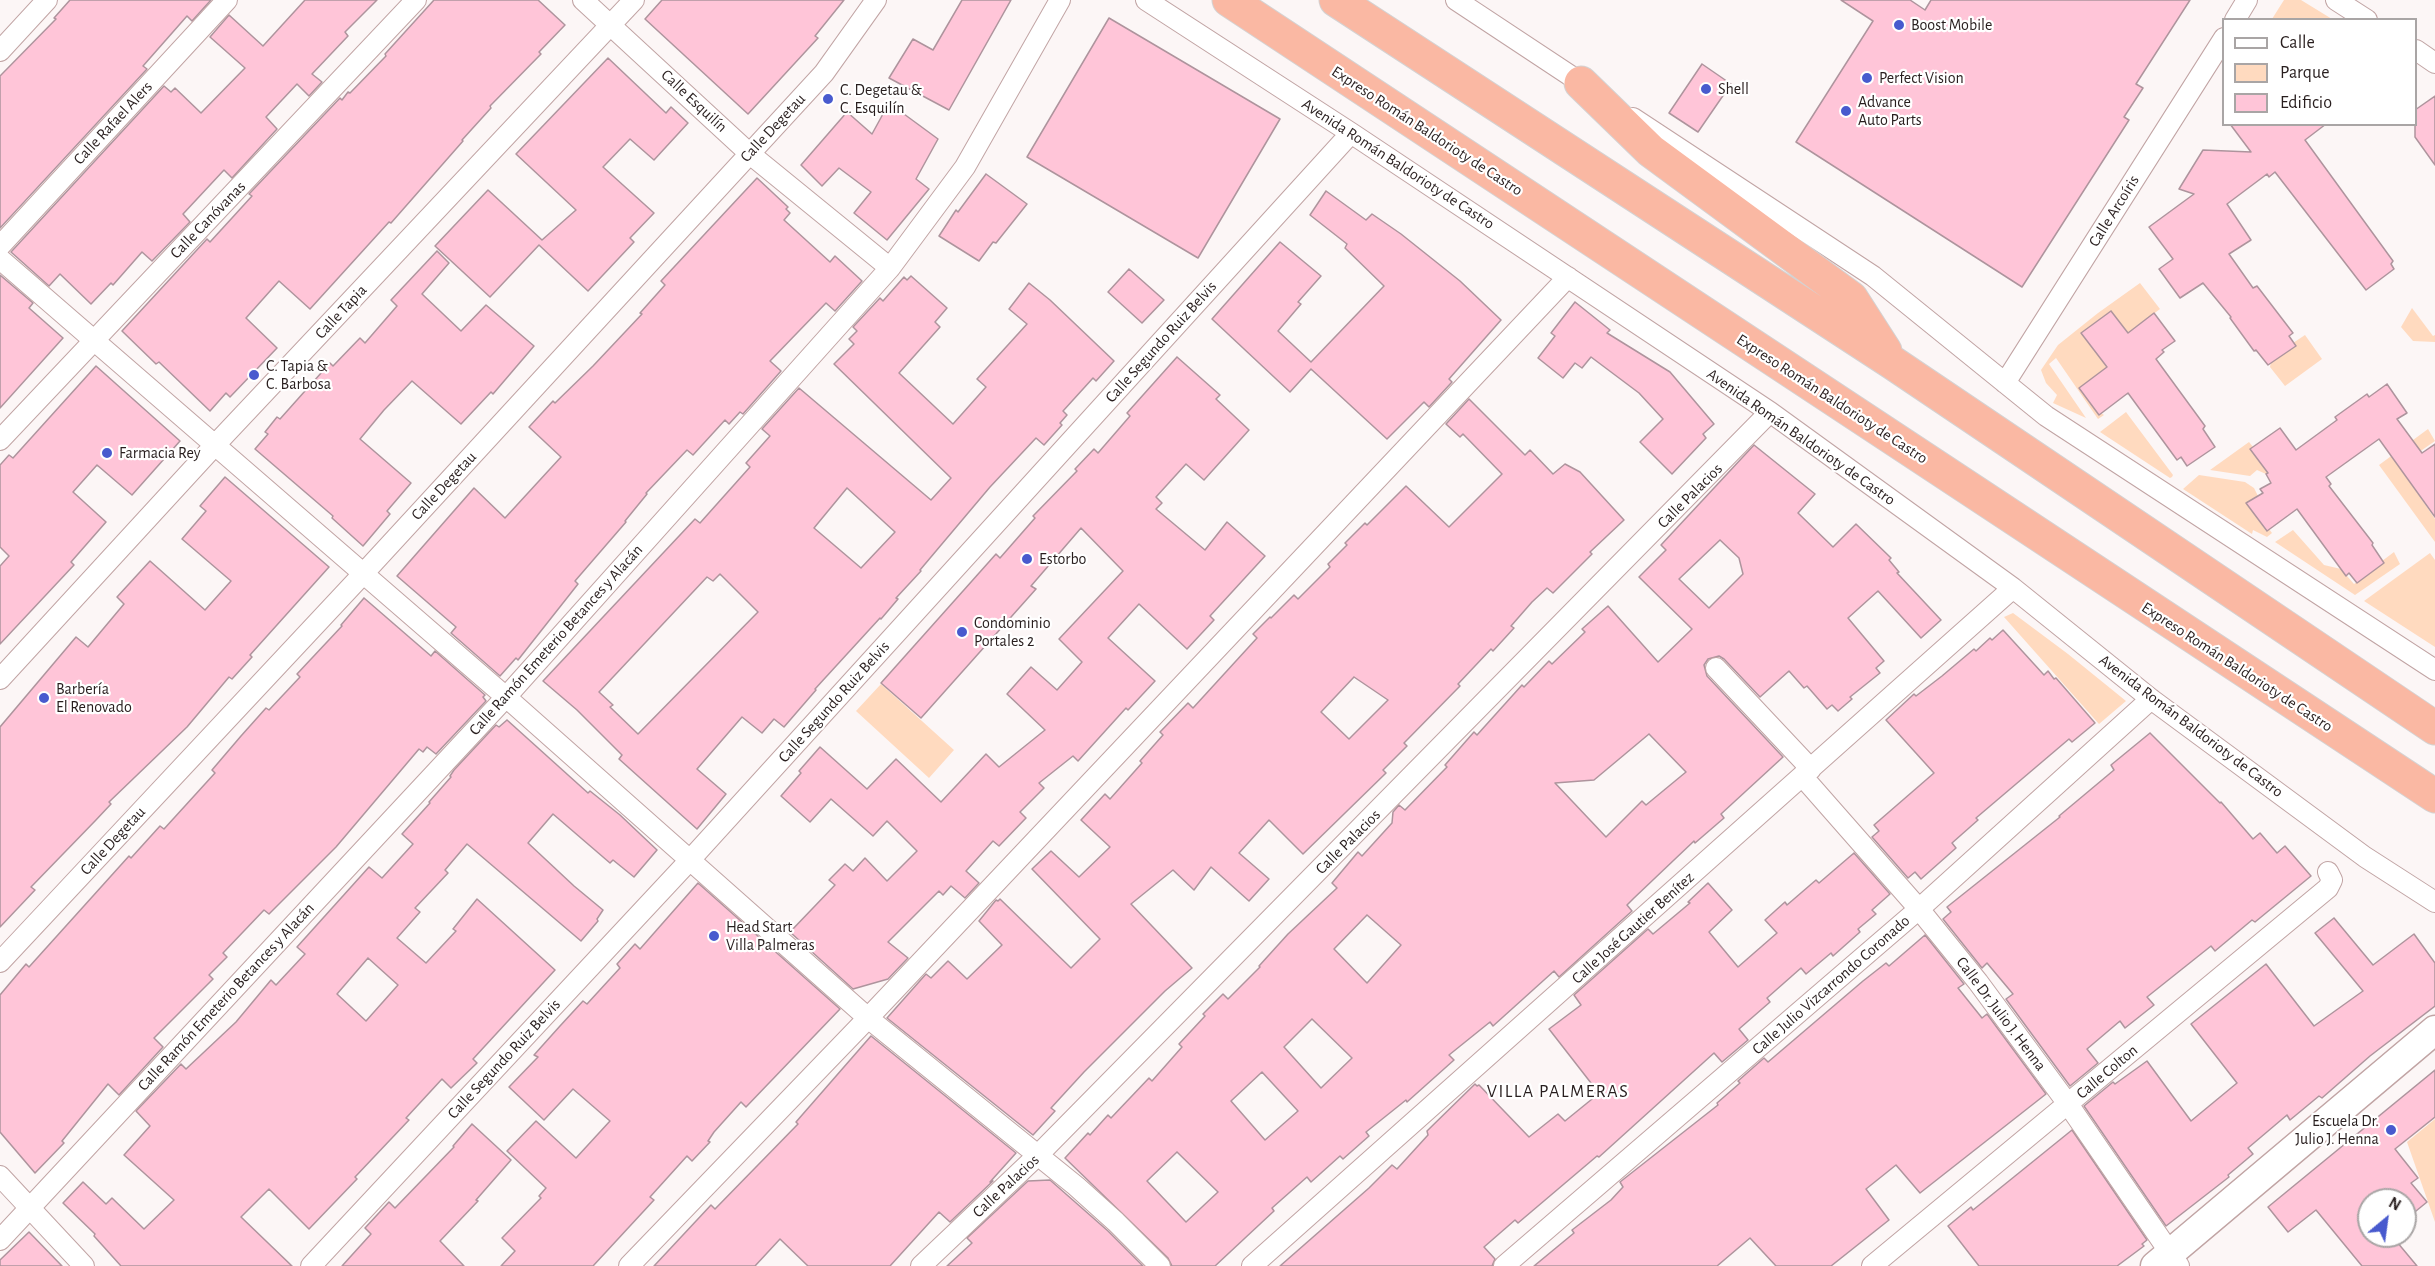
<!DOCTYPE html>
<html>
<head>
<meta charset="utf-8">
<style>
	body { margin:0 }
	#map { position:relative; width:2435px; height:1266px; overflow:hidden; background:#fcf6f6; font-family:"Alegreya Sans",sans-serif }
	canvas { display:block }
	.legend { position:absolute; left:2222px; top:18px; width:195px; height:108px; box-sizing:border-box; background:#fff; border:2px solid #a9a5a5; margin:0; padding:8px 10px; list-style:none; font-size:18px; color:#281e1e }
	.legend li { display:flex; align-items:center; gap:12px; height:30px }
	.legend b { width:30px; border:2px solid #a9a5a5 }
	.north { position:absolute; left:2357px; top:1188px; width:60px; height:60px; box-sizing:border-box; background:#fff; border:2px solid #a9a5a5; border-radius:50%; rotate:29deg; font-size:16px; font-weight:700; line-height:24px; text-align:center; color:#281e1e }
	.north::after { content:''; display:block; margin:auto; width:21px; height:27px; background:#485ace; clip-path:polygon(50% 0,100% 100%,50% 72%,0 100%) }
</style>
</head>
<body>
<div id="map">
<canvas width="2435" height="1266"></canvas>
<ul class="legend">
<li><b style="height:8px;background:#fff"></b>Calle</li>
<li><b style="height:16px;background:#ffdabf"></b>Parque</li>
<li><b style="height:16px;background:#ffc5d8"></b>Edificio</li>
</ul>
<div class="north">N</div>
</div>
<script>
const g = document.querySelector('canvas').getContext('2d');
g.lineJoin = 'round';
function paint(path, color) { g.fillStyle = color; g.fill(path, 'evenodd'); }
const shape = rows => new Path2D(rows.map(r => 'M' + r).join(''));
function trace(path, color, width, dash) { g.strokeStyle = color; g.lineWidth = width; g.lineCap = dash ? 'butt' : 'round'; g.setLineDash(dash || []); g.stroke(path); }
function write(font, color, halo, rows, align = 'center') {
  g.font = font + ' "Alegreya Sans",sans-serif'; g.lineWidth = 4.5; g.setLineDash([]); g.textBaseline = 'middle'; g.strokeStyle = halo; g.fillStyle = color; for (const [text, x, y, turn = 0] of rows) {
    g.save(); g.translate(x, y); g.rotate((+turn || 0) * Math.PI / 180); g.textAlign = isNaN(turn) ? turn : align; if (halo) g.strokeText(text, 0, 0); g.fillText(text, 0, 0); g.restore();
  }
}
const green = shape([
	[2284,0,2301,0,2332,19,2272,19],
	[2140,283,2160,309,2128,333,2107,367,2079,388,2099,415,2101,413,2104,415,2098,419,2056,358,2049,364,2086,418,2053,403,2057,395,2046,383,2041,370,2058,345,2098,313],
	[2412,308,2433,336,2435,335,2435,342,2413,341,2401,327],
	[2305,335,2322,359,2285,386,2270,367,2271,362,2295,347,2293,343],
	[2126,412,2173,475,2172,477,2170,478,2100,432],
	[2428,429,2435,441,2412,457,2413,460,2401,469,2435,519,2435,542,2379,465],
	[2249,442,2253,447,2251,449,2268,473,2266,474,2257,470,2250,476,2210,470],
	[2199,475,2245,482,2254,488,2258,496,2247,503,2266,531,2269,529,2272,533,2267,537,2253,530,2252,534,2183,489],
	[2293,530,2324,565,2341,569,2354,584,2383,563,2382,561,2394,552,2400,564,2355,595,2275,542],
	[2430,553,2435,560,2435,647,2364,601],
	[2013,613,2068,654,2126,701,2099,724,2004,617],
	[881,684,954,750,929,778,856,711],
	[2435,1119,2435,1222,2407,1142]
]);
const building = shape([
	[70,0,211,0,192,21,187,16,143,66,147,69,0,228,0,76,56,19,54,18,70,0],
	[305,0,377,0,345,32,348,36,312,74,322,82,309,96,297,84,266,117,277,129,232,178,224,170,183,214,190,222,152,261,142,252,113,285,111,283,91,304,60,274,49,286,11,252,164,86,171,92,175,88,201,113,245,68,210,37,229,15,263,46,305,0],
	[434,0,538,0,565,25,539,52,541,54,490,106,491,108,462,140,463,141,391,223,389,222,310,309,279,281,246,318,277,348,230,397,226,393,210,411,159,362,156,364,122,331,207,239,210,242,232,218,252,196,249,194,340,98,342,100,348,92,350,93,386,56,385,54,434,0],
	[662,0,844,0,815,36,818,38,748,114,645,19,662,0],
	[962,0,1011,0,949,110,889,78,913,39,933,50,962,0],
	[1841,0,1910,0,1925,10,1931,0,2190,0,2136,84,2143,88,2124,117,2129,120,2022,287,1796,142,1873,21,1841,0],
	[1109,18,1280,119,1198,258,1027,157,1109,18],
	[608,58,666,113,671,107,688,123,654,160,630,139,603,167,654,213,630,238,634,242,588,291,539,245,490,297,435,246,488,190,542,240,576,210,516,154,608,58],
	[1702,64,1731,84,1698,132,1669,113,1702,64],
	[2435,96,2435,165,2415,137,2415,110,2435,96],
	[889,103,938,139,916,179,929,189,887,240,854,213,871,192,839,168,822,186,801,165,847,112,872,134,889,103],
	[2230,124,2326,124,2305,140,2393,261,2391,264,2394,269,2366,290,2275,172,2269,177,2267,174,2227,204,2251,240,2229,254,2253,288,2257,286,2293,333,2289,336,2296,346,2268,365,2256,350,2254,351,2230,318,2231,317,2203,283,2180,298,2159,269,2173,259,2149,227,2194,194,2179,189,2203,150,2251,152,2230,124],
	[986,174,1027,204,996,243,993,242,979,261,939,236,956,210,958,212,986,174],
	[757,178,788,207,786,209,790,213,784,220,830,262,835,256,862,281,835,311,826,303,770,361,781,371,743,414,740,412,729,424,725,420,693,455,687,450,646,493,647,494,625,521,626,522,575,581,578,584,518,660,516,658,500,676,451,633,456,627,397,576,474,488,505,518,561,457,529,427,553,401,555,403,593,366,642,314,640,313,665,285,661,281,757,178],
	[1326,191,1366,220,1372,214,1401,234,1460,281,1501,320,1449,379,1452,382,1429,407,1424,402,1387,439,1311,369,1290,392,1212,319,1280,242,1321,276,1298,302,1301,304,1278,331,1311,362,1384,286,1345,248,1347,244,1310,215,1326,191],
	[437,251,449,263,422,294,461,331,486,305,534,346,493,394,491,392,461,424,412,381,384,410,360,439,411,483,387,511,390,514,363,546,332,518,333,516,255,449,268,434,265,432,277,417,280,419,330,363,333,366,360,338,365,343,397,306,391,300,437,251],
	[1129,269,1164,300,1142,323,1108,292,1129,269],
	[0,275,33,303,29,308,63,338,0,408,0,275],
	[911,276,947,308,935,322,940,327,899,373,953,424,986,387,977,379,1027,324,1009,309,1029,283,1050,300,1114,361,1096,381,1093,378,1063,411,1067,415,1060,423,1062,425,1044,445,1036,438,990,487,920,570,921,571,896,598,898,599,881,619,880,618,815,689,816,690,784,727,774,719,762,733,742,717,697,769,726,794,697,829,619,759,622,755,577,710,543,681,695,519,700,523,750,467,746,463,770,436,762,429,799,388,931,500,951,478,834,364,854,344,849,339,857,331,853,327,880,298,883,301,904,277,907,280,911,276],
	[847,488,895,532,861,568,814,528,847,488],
	[720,574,758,612,638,734,610,707,613,705,599,692,707,577,713,581,720,574],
	[1575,302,1610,330,1607,333,1670,372,1714,424,1703,434,1706,438,1672,474,1640,442,1663,419,1639,393,1591,357,1582,368,1575,363,1563,378,1538,358,1555,336,1551,333,1575,302],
	[2111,311,2128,333,2154,313,2175,341,2162,350,2164,352,2156,359,2205,426,2203,429,2215,447,2187,466,2181,457,2177,460,2128,393,2099,415,2079,388,2107,367,2081,333,2111,311],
	[1177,357,1220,395,1216,399,1249,430,1204,480,1186,464,1156,497,1162,503,1156,509,1205,550,1227,522,1265,556,1210,616,1214,620,1187,649,1139,604,1108,638,1155,681,1128,710,1126,708,1078,761,1073,756,1039,783,1044,788,1020,812,1026,818,999,846,993,841,966,871,979,883,965,898,951,886,943,895,939,891,888,942,908,958,888,979,853,989,790,932,835,885,829,880,845,864,853,871,865,858,887,881,917,851,887,821,873,836,831,799,810,822,781,796,801,773,799,771,820,747,867,789,896,759,941,802,986,754,999,767,1045,730,1007,694,1031,667,1057,690,1082,662,1059,639,1123,571,1081,528,1031,586,1036,589,921,718,881,683,996,554,1000,558,1035,518,1033,516,1077,471,1075,469,1094,449,1098,453,1130,416,1127,413,1177,357],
	[96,366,180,441,132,495,97,465,73,492,106,522,71,562,74,565,0,644,0,566,9,556,0,547,0,465,9,455,13,458,96,366],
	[2387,384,2407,413,2397,419,2422,453,2435,444,2435,517,2379,439,2326,477,2331,484,2329,486,2373,543,2372,545,2384,563,2357,583,2349,573,2346,576,2297,509,2267,531,2246,503,2263,493,2260,489,2271,483,2266,474,2268,473,2250,449,2280,428,2296,450,2337,420,2335,417,2367,394,2369,397,2387,384],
	[1469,399,1525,455,1530,450,1553,474,1565,464,1580,472,1624,520,1590,552,1592,554,1553,593,1547,588,1532,602,1511,626,1514,628,1493,651,1491,649,1458,684,1460,686,1404,743,1407,746,1383,770,1386,773,1303,854,1269,820,1239,853,1269,879,1249,901,1211,867,1194,890,1173,870,1131,904,1192,968,1165,991,1084,1072,1051,1108,1055,1111,1033,1135,887,1018,926,974,931,978,948,961,967,979,1002,945,979,921,996,900,998,901,1000,899,1071,968,1100,939,1032,869,1051,851,1079,877,1110,847,1081,820,1105,794,1110,799,1142,763,1140,761,1163,735,1160,732,1188,703,1193,708,1257,638,1253,634,1270,617,1271,618,1294,595,1298,599,1330,567,1328,564,1347,545,1345,543,1365,523,1367,525,1406,486,1449,527,1502,474,1463,434,1460,437,1446,424,1469,399],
	[1354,677,1388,700,1349,739,1321,712,1354,677],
	[1754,445,1815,494,1798,513,1833,547,1856,524,1891,558,1889,560,1899,572,1897,573,1941,620,1921,638,1878,591,1848,618,1884,661,1876,668,1880,673,1850,697,1852,699,1838,711,1832,705,1827,709,1807,686,1804,688,1789,671,1760,697,1724,659,1719,656,1708,659,1704,665,1707,676,1783,757,1721,814,1724,818,1695,843,1694,841,1634,898,1627,905,1632,911,1559,977,1554,971,1493,1026,1490,1022,1449,1055,1454,1060,1407,1102,1406,1100,1366,1132,1369,1136,1343,1159,1340,1156,1311,1182,1307,1177,1272,1208,1274,1211,1215,1266,1172,1266,1168,1258,1065,1158,1088,1133,1090,1135,1108,1115,1111,1118,1149,1078,1152,1081,1182,1047,1179,1044,1205,1016,1203,1014,1223,994,1228,999,1260,967,1259,966,1288,934,1337,888,1332,883,1358,852,1362,856,1392,823,1393,812,1399,805,1405,810,1447,767,1445,765,1474,732,1477,735,1522,685,1524,687,1549,661,1552,664,1585,632,1582,629,1608,606,1658,662,1692,629,1639,577,1666,550,1661,545,1754,445],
	[1720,540,1739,558,1743,574,1709,608,1679,579,1720,540],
	[1649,734,1686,772,1646,805,1642,801,1606,837,1555,783,1594,780,1649,734],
	[1367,915,1401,945,1367,983,1334,949,1367,915],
	[1312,1019,1352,1058,1321,1088,1284,1047,1312,1019],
	[1262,1072,1298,1111,1265,1140,1231,1101,1262,1072],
	[1177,1152,1218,1192,1186,1222,1147,1181,1177,1152],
	[225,477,329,567,250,655,252,657,232,679,229,677,187,727,109,802,111,804,95,821,31,887,35,890,0,927,0,727,76,637,88,647,124,604,117,597,150,561,205,610,231,581,182,539,206,511,200,506,225,477],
	[364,598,431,656,435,651,485,695,483,697,486,701,436,754,427,747,423,752,419,749,336,847,269,914,264,910,223,953,227,957,209,975,213,979,154,1038,163,1047,119,1095,108,1084,62,1141,64,1143,35,1173,0,1132,0,995,26,964,29,967,129,856,131,858,160,826,164,829,215,773,212,770,241,736,266,708,269,710,300,677,297,674,342,626,341,625,364,598],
	[2003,630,2044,675,2048,671,2054,679,2056,678,2095,723,2072,742,2069,739,1976,818,1978,820,1952,843,1956,848,1921,879,1915,872,1908,878,1872,837,1879,831,1874,825,1934,773,1886,720,1914,694,1916,696,1942,676,1974,649,1976,651,1990,638,1992,640,2003,630],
	[507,720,588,793,590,791,620,815,657,850,634,877,613,860,610,863,553,814,528,843,574,886,603,910,597,919,598,921,581,941,467,844,445,870,448,873,415,908,420,912,397,938,426,963,456,931,453,929,477,899,555,970,473,1059,477,1063,451,1088,442,1079,406,1118,409,1120,355,1177,357,1179,309,1229,269,1189,241,1217,292,1266,121,1266,94,1236,95,1234,63,1203,83,1182,106,1204,112,1198,144,1229,174,1200,124,1155,150,1126,136,1111,181,1064,186,1069,236,1022,271,980,276,985,305,954,297,947,369,867,382,878,413,844,402,834,430,803,429,802,451,777,450,776,454,770,496,725,499,727,507,720],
	[368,958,398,985,366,1021,337,994,368,958],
	[2150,733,2220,803,2221,802,2253,839,2260,833,2277,853,2285,846,2311,876,2255,922,2252,920,2215,951,2211,946,2147,997,2154,1005,2125,1028,2120,1021,2087,1049,2098,1063,2070,1086,2006,999,2013,994,1987,963,1982,968,1943,919,1951,912,1947,907,2060,817,2059,816,2114,770,2111,765,2150,733],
	[1854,853,1890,894,1872,910,1876,914,1858,929,1860,932,1833,956,1831,953,1806,974,1801,968,1767,998,1770,1002,1739,1029,1748,1040,1722,1062,1714,1053,1599,1157,1597,1156,1518,1223,1515,1220,1484,1247,1495,1259,1492,1266,1280,1266,1369,1188,1392,1165,1397,1169,1428,1135,1427,1131,1475,1084,1477,1086,1479,1085,1529,1137,1558,1114,1565,1121,1597,1095,1588,1085,1591,1083,1549,1029,1581,1005,1574,995,1648,929,1653,934,1690,903,1688,902,1708,883,1732,910,1709,932,1738,967,1777,933,1765,920,1785,902,1787,905,1816,880,1819,883,1854,853],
	[698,883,840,1009,746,1107,741,1102,714,1132,708,1141,710,1142,692,1161,687,1156,650,1197,654,1200,593,1266,501,1266,515,1251,502,1238,541,1198,539,1196,546,1188,507,1151,536,1121,576,1158,610,1121,573,1089,544,1120,509,1087,538,1057,534,1055,560,1026,583,1001,587,1004,620,968,617,964,635,944,640,949,698,883],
	[2334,918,2373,965,2414,934,2435,963,2435,1006,2370,1056,2322,1098,2319,1096,2290,1120,2287,1115,2248,1148,2253,1154,2228,1175,2229,1177,2166,1226,2084,1106,2113,1082,2115,1084,2147,1061,2191,1121,2237,1083,2191,1024,2266,964,2314,1026,2363,991,2315,933,2334,918],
	[1925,935,1964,984,1958,988,1982,1018,1987,1014,2046,1094,1920,1193,1896,1165,1866,1189,1889,1220,1831,1266,1776,1266,1750,1238,1717,1266,1534,1266,1574,1233,1572,1230,1611,1200,1623,1187,1620,1182,1718,1105,1717,1103,1740,1083,1738,1081,1764,1058,1768,1062,1863,981,1886,963,1889,966,1925,935],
	[871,1036,1016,1153,990,1182,993,1181,950,1222,939,1212,890,1266,808,1266,780,1239,755,1266,654,1266,711,1205,715,1209,798,1124,796,1122,871,1036],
	[2435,1070,2435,1117,2395,1149,2418,1178,2411,1183,2427,1202,2405,1220,2405,1200,2369,1200,2369,1236,2392,1236,2417,1266,2362,1266,2316,1210,2288,1232,2268,1207,2435,1070],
	[472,1124,511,1160,476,1200,478,1201,440,1241,464,1266,342,1266,371,1234,365,1228,389,1202,395,1208,454,1147,453,1146,472,1124],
	[2072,1130,2147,1240,2142,1244,2144,1246,2117,1266,1979,1266,1948,1226,1971,1207,1973,1210,2072,1130],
	[1050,1180,1108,1231,1143,1266,947,1266,972,1243,967,1238,1028,1181,1050,1180],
	[29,1232,62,1266,0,1266,0,1260,29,1232]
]);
const street = shape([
	[583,0,750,154,890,268],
	[1146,0,1351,133,1770,412,2013,588,2151,699,2365,857,2435,902],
	[1456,0,1589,88],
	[2336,0,2367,20],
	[2235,20,2247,0],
	[2416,50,2435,63],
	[0,51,47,0],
	[1633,118,1873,276,2046,416,2435,670],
	[0,246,227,0],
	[0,259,506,697,868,1018,1076,1186,1116,1222,1160,1266],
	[2005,383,2224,38],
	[0,440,416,0],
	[1716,668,1811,769],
	[0,679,215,445,634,0],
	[1803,777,1919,909,1978,982,2068,1104,2179,1266],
	[0,962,362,575,824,73,876,0],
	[0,1176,84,1266],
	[0,1240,506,697,890,268,965,167,1060,0],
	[311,1266,689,861,1351,133],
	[629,1266,868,1018,1568,277],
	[921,1266,1038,1155,1770,412],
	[1252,1266,2013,588],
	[1504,1266,1919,909,2151,699],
	[1872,1266,2328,888,2332,880,2328,872]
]);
const secondary = shape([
	[2155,1266,2435,1030]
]);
const highway = shape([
	[1229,0,2435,796],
	[1336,0,1893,363,2435,728],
	[1581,83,1651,151,1851,298,1885,351]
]);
const markers = [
	[1899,25,6,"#485ace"],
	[1867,78,6,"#485ace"],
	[1706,89,6,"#485ace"],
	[828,99,6,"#485ace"],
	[1846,111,6,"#485ace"],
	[254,375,6,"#485ace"],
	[107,453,6,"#485ace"],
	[1027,559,6,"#485ace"],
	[962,632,6,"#485ace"],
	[44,698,6,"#485ace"],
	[714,936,6,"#485ace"],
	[2391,1130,6,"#485ace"]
];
const poiNames = [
	["Boost Mobile",1911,25],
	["Perfect Vision",1879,78],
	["Shell",1718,89],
	["C. Degetau &",840,90],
	["C. Esquilín",840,108],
	["Advance",1858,102],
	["Auto Parts",1858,120],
	["C. Tapia &",266,366],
	["C. Barbosa",266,384],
	["Farmacia Rey",119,453],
	["Estorbo",1039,559],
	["Condominio",974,623],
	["Portales 2",974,641],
	["Barbería",56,689],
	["El Renovado",56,707],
	["Head Start",726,927],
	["Villa Palmeras",726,945],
	["Escuela Dr.",2379,1121,"right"],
	["Julio J. Henna",2379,1139,"right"]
];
const streetNames = [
	["Calle Esquilín",694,101,43],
	["Calle Rafael Alers",113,123,-47],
	["Calle Degetau",773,128,-47],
	["Expreso Román Baldorioty de Castro",1427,131,33],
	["Avenida Román Baldorioty de Castro",1398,164,33],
	["Calle Arcoíris",2114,211,-58],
	["Calle Canóvanas",208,220,-46],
	["Calle Tapia",341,312,-47],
	["Calle Segundo Ruiz Belvis",1161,342,-48],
	["Expreso Román Baldorioty de Castro",1832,399,33],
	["Avenida Román Baldorioty de Castro",1801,437,35],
	["Calle Degetau",444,486,-47],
	["Calle Palacios",1690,496,-45],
	["Calle Ramón Emeterio Betances y Alacán",556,640,-48],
	["Expreso Román Baldorioty de Castro",2237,667,33],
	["Calle Segundo Ruiz Belvis",834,702,-48],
	["Avenida Román Baldorioty de Castro",2191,726,37],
	["Calle Degetau",113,841,-47],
	["Calle Palacios",1348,842,-45],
	["Calle José Gautier Benítez",1633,928,-42],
	["Calle Julio Vizcarrondo Coronado",1831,985,-41],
	["Calle Ramón Emeterio Betances y Alacán",226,997,-47],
	["Calle Dr. Julio J. Henna",2001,1014,53],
	["Calle Segundo Ruiz Belvis",504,1059,-47],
	["Calle Colton",2107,1072,-40],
	["Calle Palacios",1006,1186,-43]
];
const neighbourhoodNames = [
	["VILLA PALMERAS",1558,1092]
];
paint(green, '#ffdabf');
paint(building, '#ffc5d8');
trace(building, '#ae949d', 1.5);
trace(street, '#c1a4a4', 22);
trace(secondary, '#c1a4a4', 31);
trace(highway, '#d4d2d2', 35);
trace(street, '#fff', 20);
trace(secondary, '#fff', 28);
trace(highway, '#fab8a3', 33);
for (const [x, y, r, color] of markers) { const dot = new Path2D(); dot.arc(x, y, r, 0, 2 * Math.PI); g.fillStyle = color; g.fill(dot); trace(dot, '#fff', 2); }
write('16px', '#281e1e', '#fff', poiNames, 'left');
write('16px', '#281e1e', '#fff', streetNames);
g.letterSpacing = '1.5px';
write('18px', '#281e1e', '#fff', neighbourhoodNames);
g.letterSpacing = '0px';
</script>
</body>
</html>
